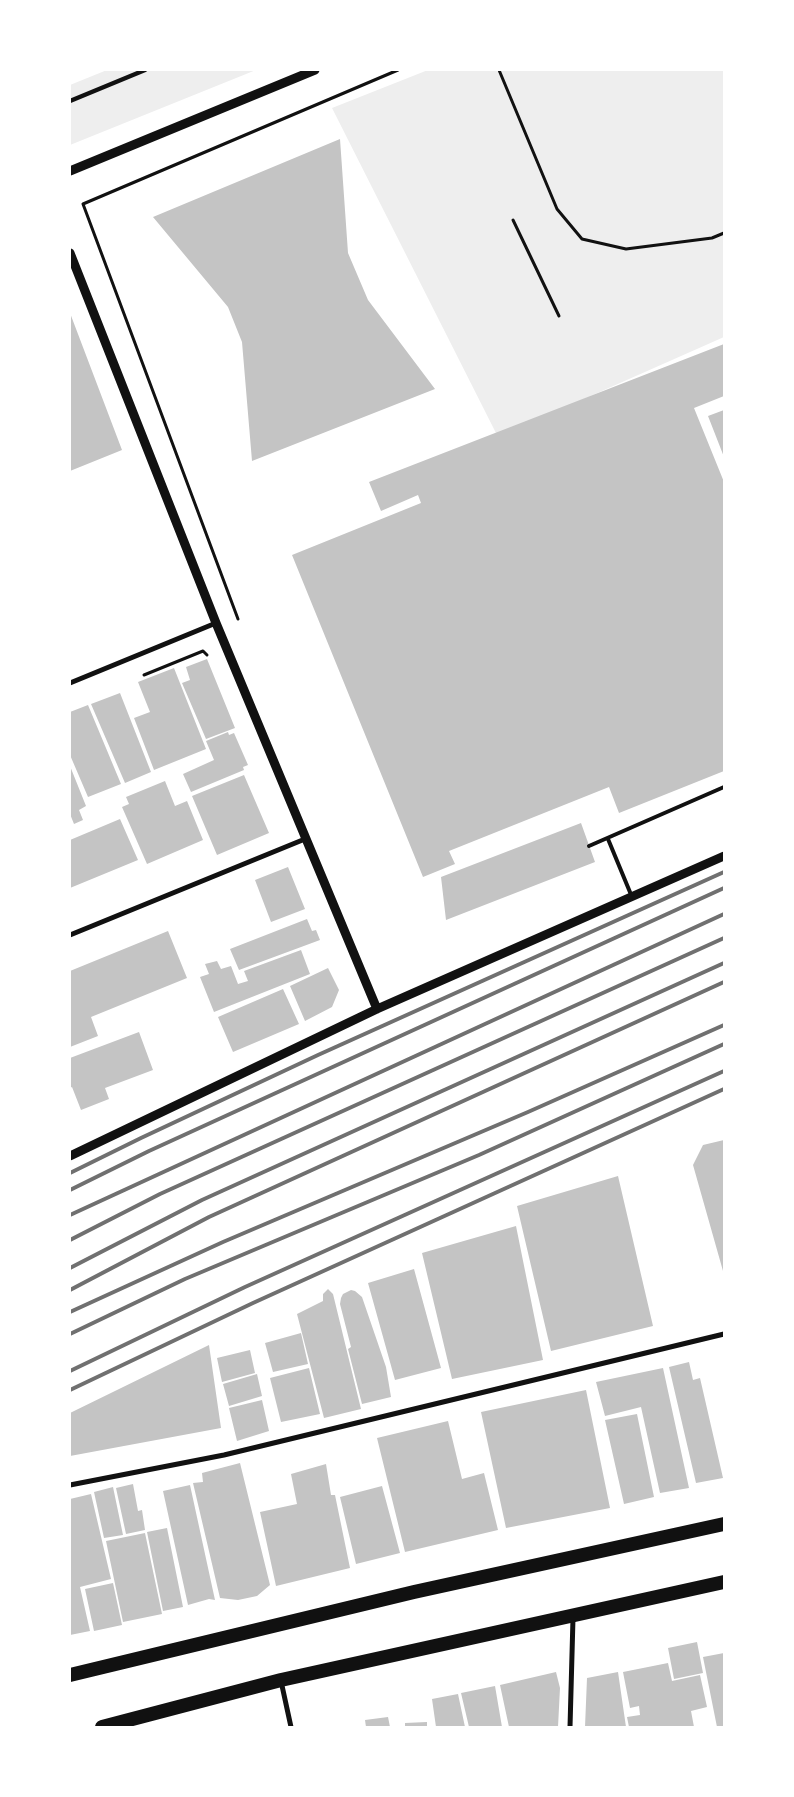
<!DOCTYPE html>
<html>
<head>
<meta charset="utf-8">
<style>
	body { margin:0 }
	#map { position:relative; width:794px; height:1797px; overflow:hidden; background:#fff; font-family:"Work Sans",sans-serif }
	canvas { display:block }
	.frame { position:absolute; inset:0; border:71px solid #fff; pointer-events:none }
</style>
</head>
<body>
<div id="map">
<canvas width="794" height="1797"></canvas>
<div class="frame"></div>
</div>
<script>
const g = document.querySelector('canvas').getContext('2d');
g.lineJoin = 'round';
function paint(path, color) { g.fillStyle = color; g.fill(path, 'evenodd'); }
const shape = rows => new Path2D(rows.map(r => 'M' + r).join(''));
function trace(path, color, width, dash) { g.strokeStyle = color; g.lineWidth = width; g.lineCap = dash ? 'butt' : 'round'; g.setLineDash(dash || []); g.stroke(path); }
const green = shape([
	[107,70,256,70,70,145,70,85],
	[428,70,724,70,724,337,498,437,332,108]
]);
const building = shape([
	[340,139,348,253,368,300,435,389,252,461,242,342,228,307,153,217],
	[70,313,122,450,70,471],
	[724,344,724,396,694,408,724,482,724,771,619,813,609,787,449,851,455,864,423,877,292,555,421,503,418,495,381,511,369,482],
	[724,410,724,457,708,416],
	[207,659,235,728,206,739,182,683,190,680,186,667],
	[174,668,206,749,154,770,134,718,150,712,138,682],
	[120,693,151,772,125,783,91,704],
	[88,705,121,784,88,797,70,755,70,712],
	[228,732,229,735,234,733,248,765,243,767,244,770,191,792,183,774,214,760,206,741],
	[70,766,86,806,79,810,83,820,74,824,70,814],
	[244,775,269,833,217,855,192,796],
	[165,781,175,806,187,801,203,840,147,864,122,807,129,804,126,797],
	[120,819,138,860,70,888,70,840],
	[581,823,595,862,446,920,441,877],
	[288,867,305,909,271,922,255,880],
	[307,919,312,931,316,930,320,940,239,970,230,949],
	[168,931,187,978,91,1017,98,1036,70,1047,70,971],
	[301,950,310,974,214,1012,200,977,209,974,205,964,217,961,221,969,231,966,238,984,248,981,244,971],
	[328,968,339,990,332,1007,305,1021,290,986],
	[283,989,299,1024,233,1052,218,1017],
	[139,1032,153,1070,105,1088,109,1099,81,1110,72,1087,70,1088,70,1058],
	[724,1140,724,1271,723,1271,693,1165,703,1145],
	[618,1176,653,1326,551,1351,517,1206],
	[516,1226,543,1360,452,1379,422,1253],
	[414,1269,441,1368,395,1380,368,1283],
	[328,1289,333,1294,361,1409,324,1418,297,1314,323,1301,323,1294],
	[351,1290,355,1291,362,1297,386,1367,391,1397,362,1404,348,1349,351,1347,340,1304,341,1298,343,1294],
	[301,1333,308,1364,273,1372,265,1343],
	[209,1345,221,1428,70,1456,70,1413],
	[250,1350,255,1373,222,1382,217,1358],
	[689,1362,693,1380,700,1378,723,1478,696,1483,669,1367],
	[309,1368,320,1414,281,1422,270,1378],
	[663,1368,689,1488,660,1493,641,1407,605,1416,596,1382],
	[257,1374,262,1396,229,1406,223,1384],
	[586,1390,610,1508,506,1528,481,1412],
	[262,1400,269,1431,237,1441,229,1408],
	[637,1414,654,1497,624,1504,605,1420],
	[448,1421,462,1479,484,1473,498,1530,405,1552,377,1438],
	[240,1463,270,1585,257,1596,238,1600,220,1598,193,1483,203,1482,202,1473],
	[326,1464,331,1495,335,1495,350,1568,276,1586,260,1512,297,1504,291,1474],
	[133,1484,138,1511,142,1510,145,1530,126,1534,116,1488],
	[190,1485,215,1600,209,1599,188,1605,163,1491],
	[382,1486,400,1553,356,1564,340,1497],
	[113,1487,123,1535,104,1538,94,1492],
	[91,1494,111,1579,80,1587,90,1631,70,1635,70,1499],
	[167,1528,183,1607,163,1611,147,1532],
	[145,1533,162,1614,123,1622,106,1541],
	[113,1583,122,1625,94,1631,85,1589],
	[697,1642,703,1673,674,1679,668,1648],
	[724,1653,724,1727,717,1727,703,1657],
	[668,1663,672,1681,700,1675,707,1707,691,1711,694,1727,629,1727,627,1717,640,1715,639,1706,630,1708,623,1672],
	[556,1672,560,1688,558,1727,509,1727,500,1685],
	[618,1672,626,1727,585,1727,587,1678],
	[495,1686,502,1727,469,1727,461,1693],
	[458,1694,465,1727,436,1727,432,1699],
	[388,1717,390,1727,366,1727,365,1720],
	[427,1722,427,1727,405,1727,405,1723]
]);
const path = shape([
	[499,70,557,209,582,239,626,249,712,238,724,233],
	[513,220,559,316],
	[238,619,83,204,398,70],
	[144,675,203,651,207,655]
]);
const service = shape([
	[608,839,632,897],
	[589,846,724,787]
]);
const pedestrian = shape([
	[70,101,145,70]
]);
const minor = shape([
	[70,683,216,623],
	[70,935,305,839],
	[70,1485,224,1455,724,1334],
	[281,1681,291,1727],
	[570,1727,573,1618]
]);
const tertiary = shape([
	[70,171,315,70],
	[70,253,216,623,377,1009],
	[70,1156,377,1009,724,856]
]);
const trunk = shape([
	[70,1675,414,1592,724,1524],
	[102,1727,281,1680,724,1582]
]);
const rail = shape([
	[70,1173,141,1138,318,1055,724,872],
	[70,1190,149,1151,724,888],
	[70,1215,724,914],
	[70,1240,160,1194,724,938],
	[70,1268,202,1200,724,963],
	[70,1290,209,1217,724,982],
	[70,1312,223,1242,528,1112,724,1025],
	[70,1334,185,1279,479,1155,724,1044],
	[70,1371,245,1287,724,1071],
	[70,1390,253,1303,724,1089]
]);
paint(green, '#eee');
paint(building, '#c4c4c4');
trace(path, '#111', 3);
trace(service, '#111', 4);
trace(pedestrian, '#111', 4.5);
trace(minor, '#111', 5);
trace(tertiary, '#111', 9);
trace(trunk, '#111', 14);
trace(rail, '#707070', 4);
</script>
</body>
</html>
